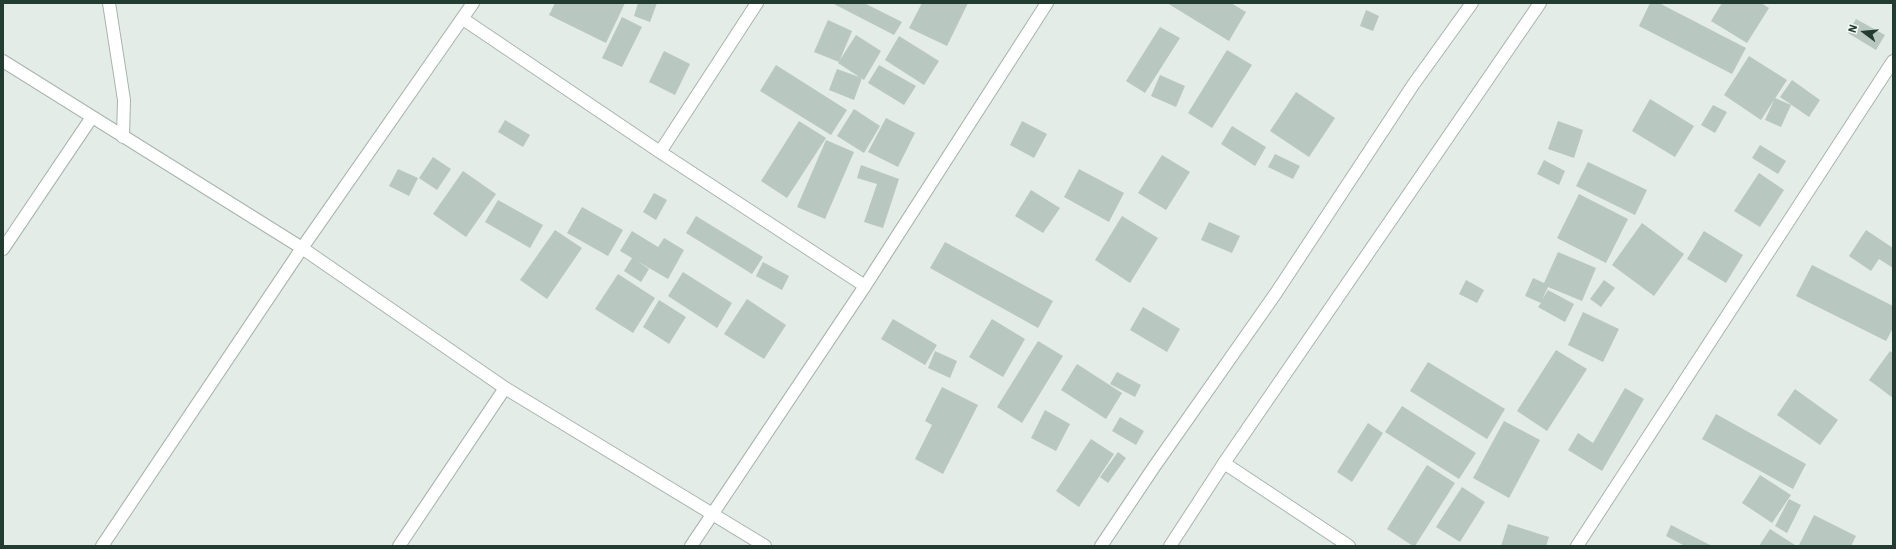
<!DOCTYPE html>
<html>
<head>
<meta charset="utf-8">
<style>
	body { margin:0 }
	#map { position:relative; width:1896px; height:549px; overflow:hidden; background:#e3ece6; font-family:"IBM Plex Sans",sans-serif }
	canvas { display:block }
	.frame { position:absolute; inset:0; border:4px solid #233c32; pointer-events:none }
	.north { position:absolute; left:1844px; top:12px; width:40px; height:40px; -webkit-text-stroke:3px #f3f9f5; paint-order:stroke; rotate:286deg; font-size:11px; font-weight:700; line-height:16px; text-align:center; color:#233c32 }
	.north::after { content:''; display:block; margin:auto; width:14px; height:18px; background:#233c32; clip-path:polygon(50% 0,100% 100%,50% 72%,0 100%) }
</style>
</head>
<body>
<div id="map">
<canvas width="1896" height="549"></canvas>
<div class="frame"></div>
<div class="north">N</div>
</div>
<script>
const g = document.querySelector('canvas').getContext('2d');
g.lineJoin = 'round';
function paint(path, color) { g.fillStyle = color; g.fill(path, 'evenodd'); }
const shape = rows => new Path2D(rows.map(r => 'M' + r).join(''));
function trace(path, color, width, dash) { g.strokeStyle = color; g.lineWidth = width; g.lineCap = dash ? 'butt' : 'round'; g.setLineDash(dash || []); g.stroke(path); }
const building = shape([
	[555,3,625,3,606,43,549,15],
	[638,3,657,3,650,22,634,16],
	[832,3,864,3,902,22,894,35],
	[922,3,968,3,947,46,909,28],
	[1167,3,1231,3,1246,12,1229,41],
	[1650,3,1659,3,1746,48,1732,74,1639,26],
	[1722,3,1761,3,1769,8,1747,43,1711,21],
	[1366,10,1379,16,1373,31,1360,26],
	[622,17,642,27,622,67,602,58],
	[1856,19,1885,35,1876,50,1848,33],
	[828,20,852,31,839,62,814,52],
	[1160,27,1180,38,1145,93,1126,81],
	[856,35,881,51,864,80,838,63],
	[899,36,939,61,924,85,885,60],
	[1227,50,1252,65,1212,128,1188,113],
	[664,51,690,64,675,95,649,82],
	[1749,56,1787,80,1761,120,1724,95],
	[776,65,847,110,831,135,760,91],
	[879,65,916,86,904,105,868,83],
	[837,69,862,78,854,100,829,90],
	[1160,75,1185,86,1176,107,1151,96],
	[1792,80,1820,100,1809,117,1780,97],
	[1296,92,1335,118,1309,157,1270,131],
	[1775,98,1791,105,1781,127,1765,120],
	[1650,99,1694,126,1675,157,1632,131],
	[1713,105,1727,112,1715,133,1701,125],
	[854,109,880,126,864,153,837,136],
	[886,118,915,133,898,167,868,152],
	[505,120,530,135,523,147,498,132],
	[799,121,826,138,787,198,761,181],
	[1022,121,1047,134,1034,158,1010,145],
	[1558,121,1583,130,1574,158,1548,149],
	[1232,126,1266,147,1255,166,1221,144],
	[826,140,854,152,825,219,797,207],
	[1760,145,1786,161,1778,174,1752,158],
	[1275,154,1300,166,1293,179,1268,167],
	[1162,155,1190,172,1166,210,1138,193],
	[433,157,451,169,437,190,419,178],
	[1544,160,1565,171,1559,185,1537,174],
	[1588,162,1647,190,1635,215,1576,186],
	[861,165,899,179,883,228,864,222,877,184,857,178],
	[398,169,418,178,409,196,389,186],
	[1079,169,1124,193,1109,222,1064,197],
	[463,171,496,194,466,237,433,214],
	[1759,173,1784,190,1760,227,1734,211],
	[1031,190,1060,208,1043,233,1015,216],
	[654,193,667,200,656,220,643,212],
	[1579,194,1628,219,1606,263,1557,238],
	[498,200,543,225,530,248,485,222],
	[582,207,623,230,608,256,567,233],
	[696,216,763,257,752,274,686,233],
	[1122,216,1158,238,1130,283,1095,260],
	[1209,222,1240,236,1232,253,1201,240],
	[1642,223,1684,254,1654,296,1612,265],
	[555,230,582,248,547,299,520,280],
	[1866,230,1893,248,1893,268,1879,259,1871,271,1849,256],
	[632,231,658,247,664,238,684,250,668,279,637,261,649,269,641,282,624,271,632,258,620,251],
	[1704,231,1743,255,1726,283,1687,259],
	[945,242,1053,301,1038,328,930,268],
	[1558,252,1596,268,1582,301,1548,287,1542,300,1548,290,1574,304,1565,322,1538,307,1541,303,1525,296,1533,278,1544,283],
	[763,262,789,276,782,290,756,276],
	[1812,265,1893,306,1893,328,1886,341,1796,296],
	[683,272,732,303,717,328,668,296],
	[618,274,655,298,633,333,595,309],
	[1466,280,1484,290,1477,303,1459,294],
	[1604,280,1615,288,1601,307,1590,299],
	[747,299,786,325,764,359,724,334],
	[659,300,686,317,669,344,643,327],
	[1143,307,1180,329,1167,352,1130,330],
	[1583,312,1619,329,1603,362,1568,345],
	[893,319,937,345,925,365,881,339],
	[992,319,1025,339,1003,377,969,357],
	[1038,341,1063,356,1022,423,997,407],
	[1556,350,1587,369,1547,431,1517,411],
	[935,351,957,361,950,378,928,368],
	[1890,351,1893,353,1893,398,1869,380],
	[1428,362,1505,409,1487,439,1410,391],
	[1077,364,1122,393,1106,419,1061,390],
	[1117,372,1141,385,1135,397,1110,384],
	[942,387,978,405,943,474,915,459,932,425,925,421],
	[1625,388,1644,399,1602,471,1568,450,1578,433,1593,443],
	[1795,389,1838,420,1820,445,1777,415],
	[1402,406,1476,453,1459,479,1385,432],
	[1045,410,1070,424,1056,451,1031,438],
	[1716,414,1806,464,1793,489,1702,439],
	[1120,417,1144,431,1136,445,1112,431],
	[1504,421,1540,440,1509,498,1473,478],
	[1368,423,1383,433,1352,482,1337,472],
	[1091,439,1114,454,1079,507,1056,491],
	[1118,452,1126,458,1108,483,1100,477],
	[1427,465,1455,483,1415,546,1413,546,1387,529],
	[1760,475,1791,495,1772,523,1742,503],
	[1462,487,1485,502,1460,542,1436,527],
	[1789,499,1801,505,1787,533,1775,526],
	[1814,515,1856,536,1851,546,1799,545],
	[1508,524,1549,537,1546,546,1501,546],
	[1671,525,1712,546,1685,546,1666,536],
	[1770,529,1795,545,1794,546,1759,546]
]);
const minor = shape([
	[109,3,124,100,123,137],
	[463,19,660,152,865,286],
	[3,61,302,248,505,388,765,546],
	[660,152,757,3],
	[3,249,92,117],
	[1224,463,1349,546],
	[102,546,302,248,473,3],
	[399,546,505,388],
	[691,546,865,286,1047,3],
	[1101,546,1154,467,1276,293,1413,85,1472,3],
	[1170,546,1224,463,1540,3],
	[1577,546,1893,61]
]);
paint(building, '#b8c7bf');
trace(minor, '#a6b4ac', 14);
trace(minor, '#fff', 12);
</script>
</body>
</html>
